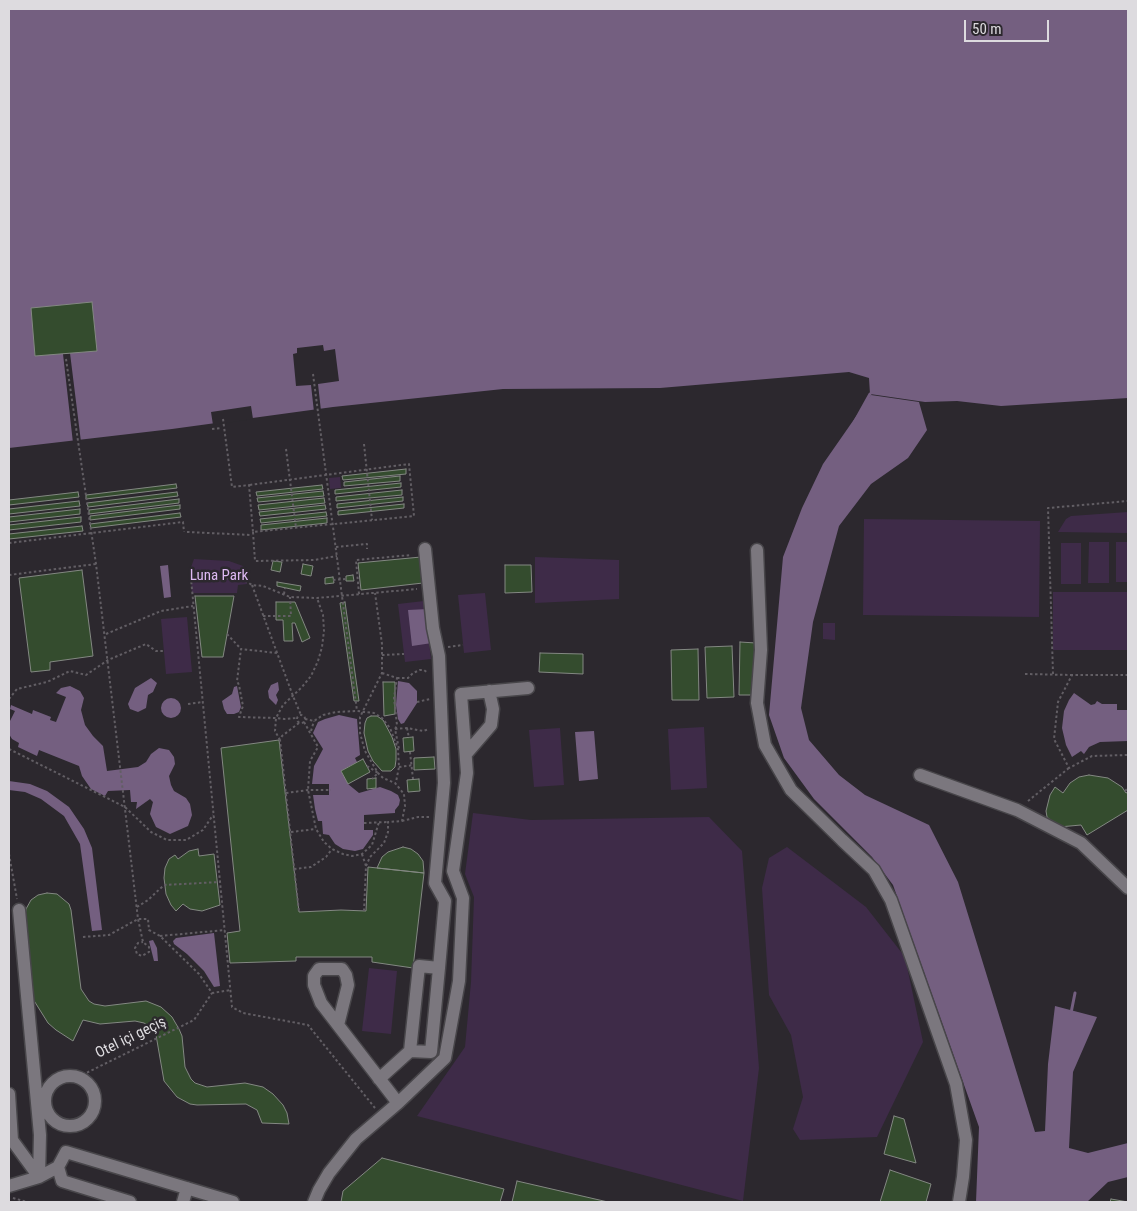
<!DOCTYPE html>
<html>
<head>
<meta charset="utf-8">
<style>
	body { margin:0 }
	#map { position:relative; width:1137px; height:1211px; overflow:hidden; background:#2c282e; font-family:"Roboto Condensed",sans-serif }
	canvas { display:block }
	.frame { position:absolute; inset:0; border:10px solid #dddbdf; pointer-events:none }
	.scale { position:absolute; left:964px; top:20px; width:85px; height:22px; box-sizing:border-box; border:2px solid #dddbdf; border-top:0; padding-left:6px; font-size:15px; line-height:18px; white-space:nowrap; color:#dddbdf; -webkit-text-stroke:4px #2c282e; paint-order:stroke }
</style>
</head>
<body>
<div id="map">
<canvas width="1137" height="1211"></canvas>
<div class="frame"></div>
<div class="scale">50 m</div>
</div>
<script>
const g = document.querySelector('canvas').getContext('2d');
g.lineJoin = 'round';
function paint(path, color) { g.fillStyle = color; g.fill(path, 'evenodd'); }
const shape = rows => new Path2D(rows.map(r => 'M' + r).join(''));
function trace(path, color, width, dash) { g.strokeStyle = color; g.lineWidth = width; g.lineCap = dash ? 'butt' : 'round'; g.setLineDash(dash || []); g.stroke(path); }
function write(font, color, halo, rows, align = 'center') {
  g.font = font + ' "Roboto Condensed",sans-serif'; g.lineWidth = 5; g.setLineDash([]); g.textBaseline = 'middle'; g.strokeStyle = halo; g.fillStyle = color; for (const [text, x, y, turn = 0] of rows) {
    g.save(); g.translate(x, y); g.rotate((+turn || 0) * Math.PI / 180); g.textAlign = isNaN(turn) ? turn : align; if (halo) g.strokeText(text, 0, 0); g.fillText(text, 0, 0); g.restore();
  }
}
const green = shape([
	[340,477,341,488,330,489,329,478],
	[1128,512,1128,533,1058,532,1066,519,1071,516],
	[864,519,1040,521,1039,617,863,615],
	[1089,542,1109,542,1109,583,1088,583],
	[1116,542,1128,542,1128,582,1116,582],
	[1061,543,1081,543,1081,584,1061,584],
	[535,557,619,560,619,599,535,603],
	[194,559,229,561,243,566,247,574,247,584,238,585,237,593,192,593,190,570],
	[1053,592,1128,592,1128,650,1053,650],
	[485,593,491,650,464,653,458,595],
	[424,601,431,659,405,662,398,604],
	[187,617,192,672,166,674,161,619],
	[823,623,835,623,835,640,823,639],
	[704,727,707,788,671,790,668,729],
	[560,728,564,785,534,787,529,730],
	[473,813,531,820,709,817,742,851,759,1068,743,1201,417,1116,465,1047,471,982,474,897,465,874],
	[787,847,866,907,905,957,923,1042,877,1137,800,1140,793,1129,803,1097,791,1035,769,995,762,888,769,858],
	[369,968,397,971,391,1034,362,1031]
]);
const water = shape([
	[9,9,1128,9,1128,398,1001,406,957,401,925,402,870,394,869,378,849,372,660,388,503,389,333,407,172,429,9,448],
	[871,395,919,402,927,430,908,458,871,484,839,526,813,622,801,708,809,740,839,775,865,795,929,825,958,882,1035,1132,1045,1131,1048,1064,1055,1006,1097,1017,1073,1072,1069,1148,1088,1153,1128,1143,1128,1177,1108,1182,1087,1202,976,1202,979,1127,893,885,872,857,814,799,784,758,769,715,783,557,802,508,823,464],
	[168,565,171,597,164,598,160,566],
	[428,609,432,643,412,646,408,610],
	[151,678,157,683,153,692,148,695,146,708,138,712,130,709,128,704,135,688],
	[398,681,409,683,417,691,417,703,404,723,401,724,398,719,396,705],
	[278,682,279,690,276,695,278,700,276,705,269,698,268,691,271,685],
	[70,686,80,691,84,698,81,710,85,725,93,736,103,746,107,771,138,767,146,762,151,754,159,748,169,750,174,757,175,764,169,776,171,785,174,791,186,798,190,804,192,815,188,826,170,834,156,827,150,814,153,802,150,799,136,809,137,802,131,802,130,790,108,791,105,796,91,789,82,776,79,766,39,750,37,756,18,747,19,743,12,739,9,734,9,723,15,711,10,709,11,705,32,714,33,710,51,717,50,720,56,722,66,697,56,693,61,688],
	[237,686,241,707,239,712,234,714,227,714,224,709,222,701,232,694,234,687],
	[1074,693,1091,705,1095,704,1097,701,1102,704,1117,704,1117,710,1128,710,1128,741,1100,742,1089,747,1084,754,1081,751,1072,757,1066,745,1062,728,1064,711,1069,700],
	'161 708a10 10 0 1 1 20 0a10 10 0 1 1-20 0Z',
	[339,715,357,719,360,755,355,758,357,762,341,771,348,784,359,793,380,787,391,791,398,795,400,800,399,805,395,810,395,813,364,815,364,830,373,830,373,835,363,849,355,851,343,849,335,844,329,835,323,834,322,821,318,821,315,809,313,795,329,795,329,784,312,784,314,766,323,749,313,733,318,722,325,719],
	[594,731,598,779,579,781,575,732],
	[9,781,30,784,47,791,69,807,84,829,92,848,102,930,92,931,80,844,64,816,41,799,25,792,9,790],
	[214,933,220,986,214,987,204,971,187,954,174,944,173,941,176,938],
	[153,940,157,948,158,961,154,961,149,941]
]);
const pier = shape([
	[323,345,324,351,335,349,339,381,318,384,321,411,314,412,311,385,296,386,293,354,297,353,297,348],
	[70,353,81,442,73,443,63,354],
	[251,406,253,419,213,425,211,412]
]);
const stream = shape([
	[855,421,870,394],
	[1071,1013,1075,993]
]);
const building = shape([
	[92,302,97,351,35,356,31,308,92,302],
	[406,469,406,474,343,480,342,476,406,469],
	[400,476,400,481,344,486,344,482,400,476],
	[401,483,401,487,335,494,335,490,401,483],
	[176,484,177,488,86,499,86,495,176,484],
	[322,485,323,489,257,496,256,492,322,485],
	[402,490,402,495,336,501,336,497,402,490],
	[323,491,324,496,258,502,257,498,323,491],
	[78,492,79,497,9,505,9,500,78,492],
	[177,492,178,496,88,507,87,503,177,492],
	[403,497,403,501,337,508,337,504,403,497],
	[324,498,325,503,259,510,258,505,324,498],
	[179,499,179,503,89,514,89,510,179,499],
	[79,501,80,506,9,514,9,509,79,501],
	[404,504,404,508,338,515,338,511,404,504],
	[180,505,180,509,90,520,90,516,180,505],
	[325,505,326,509,260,516,259,512,325,505],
	[80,509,80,514,9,522,9,517,80,509],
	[326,512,327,516,261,523,260,519,326,512],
	[180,513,181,517,91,528,90,524,180,513],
	[81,517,81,522,9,530,9,525,81,517],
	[327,518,327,523,261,530,261,525,327,518],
	[82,526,83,531,9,539,9,534,82,526],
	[421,557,423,583,361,590,358,563,421,557],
	[273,561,282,562,280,572,271,570,273,561],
	[303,564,313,566,311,576,301,574,303,564],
	[505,565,531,565,532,592,505,593,505,565],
	[82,570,93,656,50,662,50,670,31,672,19,578,82,570],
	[353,575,354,581,346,581,346,576,353,575],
	[333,577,334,583,325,584,325,578,333,577],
	[277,582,301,586,300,591,277,586,277,582],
	[195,596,234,596,223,657,202,657,195,596],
	[276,602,295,602,310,638,302,642,295,623,292,623,293,641,284,641,283,620,276,620,276,602],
	[345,602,359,701,354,701,340,603,345,602],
	[740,642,756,643,755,695,739,695,740,642],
	[732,646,734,697,707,698,705,647,732,646],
	[698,649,699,700,672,700,671,650,698,649],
	[540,653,583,654,583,674,539,672,540,653],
	[383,682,395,682,395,714,384,716,383,682],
	[371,716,377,716,383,720,392,737,396,749,396,760,395,767,391,771,382,771,373,761,368,751,364,733,365,723,367,718,371,716],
	[413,737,414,751,404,752,403,738,413,737],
	[279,740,299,912,341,910,366,911,368,867,424,873,413,968,372,962,372,957,296,957,296,961,230,963,227,933,240,931,221,748,279,740],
	[434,757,435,769,414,770,414,758,434,757],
	[363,759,370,772,348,784,341,771,363,759],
	[1089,775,1108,778,1122,787,1126,793,1128,792,1128,810,1087,835,1081,825,1059,827,1047,817,1046,811,1050,795,1055,787,1063,793,1070,783,1079,777,1089,775],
	[376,778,376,788,367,789,367,779,376,778],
	[419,779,420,791,408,792,407,780,419,779],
	[403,847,411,849,418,854,423,861,424,873,377,868,382,857,388,852,403,847],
	[198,849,199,856,214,854,220,905,202,911,190,909,183,904,176,911,171,905,166,894,164,878,165,868,169,859,175,855,178,859,189,851,198,849],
	[47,893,57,894,69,904,71,910,81,989,89,1001,94,1004,105,1006,146,1001,161,1007,172,1017,179,1029,182,1036,185,1067,191,1079,195,1083,207,1087,245,1083,263,1087,273,1094,283,1105,287,1113,289,1124,262,1123,257,1110,246,1104,197,1105,190,1104,177,1097,164,1081,156,1035,151,1027,144,1023,135,1021,100,1024,83,1020,73,1041,56,1030,48,1023,33,999,25,916,26,909,31,900,38,895,47,893],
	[894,1116,904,1119,916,1163,884,1154,894,1116],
	[382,1158,504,1189,500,1202,341,1202,343,1191,382,1158],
	[890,1170,931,1184,926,1202,880,1202,890,1170],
	[517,1181,608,1202,512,1202,517,1181],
	[1111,1199,1128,1202,1110,1202,1111,1199]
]);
const path = shape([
	[66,359,96,564,138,919,143,942,149,947,149,952,142,956,137,954,135,948,138,943,143,942],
	[313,374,357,711],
	[223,419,232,487,249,485,253,532,414,516,409,464,249,485],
	[212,429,221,428],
	[364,444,372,520],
	[286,449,296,528],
	[187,532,252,535],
	[253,532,255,561,314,560,337,556],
	[9,543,183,522,184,532],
	[336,547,367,544,367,549],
	[9,575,96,564],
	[333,580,346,579],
	[252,585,293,696,301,715],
	[284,594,285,588],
	[359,594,356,560,411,555],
	[263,616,291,616,290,597],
	[106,634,161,611,193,606],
	[227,634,241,649],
	[448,647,463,645],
	[277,653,241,649,237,681,239,685,243,706,239,717,276,718,284,719,297,718],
	[382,655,404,654],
	[382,673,397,678,394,698,397,725,395,729,399,749,398,749],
	[1025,674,1072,675],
	[1053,674,1048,508,1128,501],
	[1128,675,1072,675,1058,702,1054,739,1069,768,1092,756,1128,755],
	[397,678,408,678,413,673,420,670,424,670,428,673],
	[9,699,17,689,47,682,70,671,86,675,108,660,146,644,156,651,164,651],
	[417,702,430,699],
	[188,704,203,702],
	'297 719a4 4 0 1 1 8 0a4 4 0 1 1-8 0Z',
	[305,719,314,721,323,715,336,712,357,711,374,713,382,718,390,728,398,749,399,767,396,782],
	[304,722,318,747,310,761,308,790,316,829,324,842,332,849,343,854,352,856,362,854,372,845,379,822],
	[299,723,282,736,280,740,299,912],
	[407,728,409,738],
	[395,729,407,728,423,731,429,729],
	[311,731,314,721],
	[280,740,275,731,276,718,283,705,302,687,311,676,318,661,322,647,324,631,323,615,317,598],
	[9,749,125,807,151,832,167,840,186,840,203,830,213,815],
	[410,752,413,779],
	[367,766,378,773,372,779],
	[399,767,414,765],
	[1125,791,1128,788],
	[286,793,308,790,331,790],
	[1028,801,1069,768],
	[402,821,418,817,429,817],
	[364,823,387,822],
	[291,832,316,829],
	[9,854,17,899],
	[362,854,366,866],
	[294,869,311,867,326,857,332,849],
	[137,907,148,900,164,885,220,882],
	[364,911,366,866,370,857,384,843,388,832,388,822,402,821,405,806,404,794,395,783,383,778,378,773,365,751,360,733,360,717,382,673,382,644,375,593],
	[160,936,225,930],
	[83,937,109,935,138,919,148,919,149,930,160,936,199,974,212,993,231,990],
	[78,1077,194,1020,212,993],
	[375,1108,308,1025,243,1013,232,1007,191,579,241,578,252,585,263,586,290,597,317,598,417,589],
	[13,1198,27,1202]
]);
const minor = shape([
	[757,550,761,650,757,703,765,745,791,790,842,840,874,870,891,900,956,1084,966,1140,963,1177,959,1202],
	[466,754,491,725,493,709,489,691],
	[920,775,1017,810,1081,843,1128,888],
	[410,1051,419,966,439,968],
	'45 1101a25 25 0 1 1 50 0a25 25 0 1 1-50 0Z',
	[379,1079,410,1051,431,1052,439,968,445,901,435,883,444,783,439,656,433,628,425,549],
	[9,1094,12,1140,39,1177,58,1167,66,1152,233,1202],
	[398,1103,445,1058,459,981,463,898,453,871,467,773,461,694,528,688],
	[58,1167,62,1181,130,1202],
	[9,1186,39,1177,40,1135,19,910],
	[183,1202,187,1188],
	[314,1202,319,1190,329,1173,356,1139,398,1103,321,1003,314,985,314,976,319,969,342,969,346,975,348,985,338,1025]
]);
const parkNames = [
	["Luna Park",219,576]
];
const streetNames = [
	["Otel içi geçiş",131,1038,-26]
];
paint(green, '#3e2b48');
paint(water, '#745f80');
paint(pier, '#2c282e');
trace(stream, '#745f80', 3);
paint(building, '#344c2e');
trace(building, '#838882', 1);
trace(minor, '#48464a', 15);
trace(path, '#625e64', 2, [2.5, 2.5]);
trace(minor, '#7b777e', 12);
write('15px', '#ddb9f2', '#2c282e', parkNames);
write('15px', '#dddbdf', '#2c282e', streetNames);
</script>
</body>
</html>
